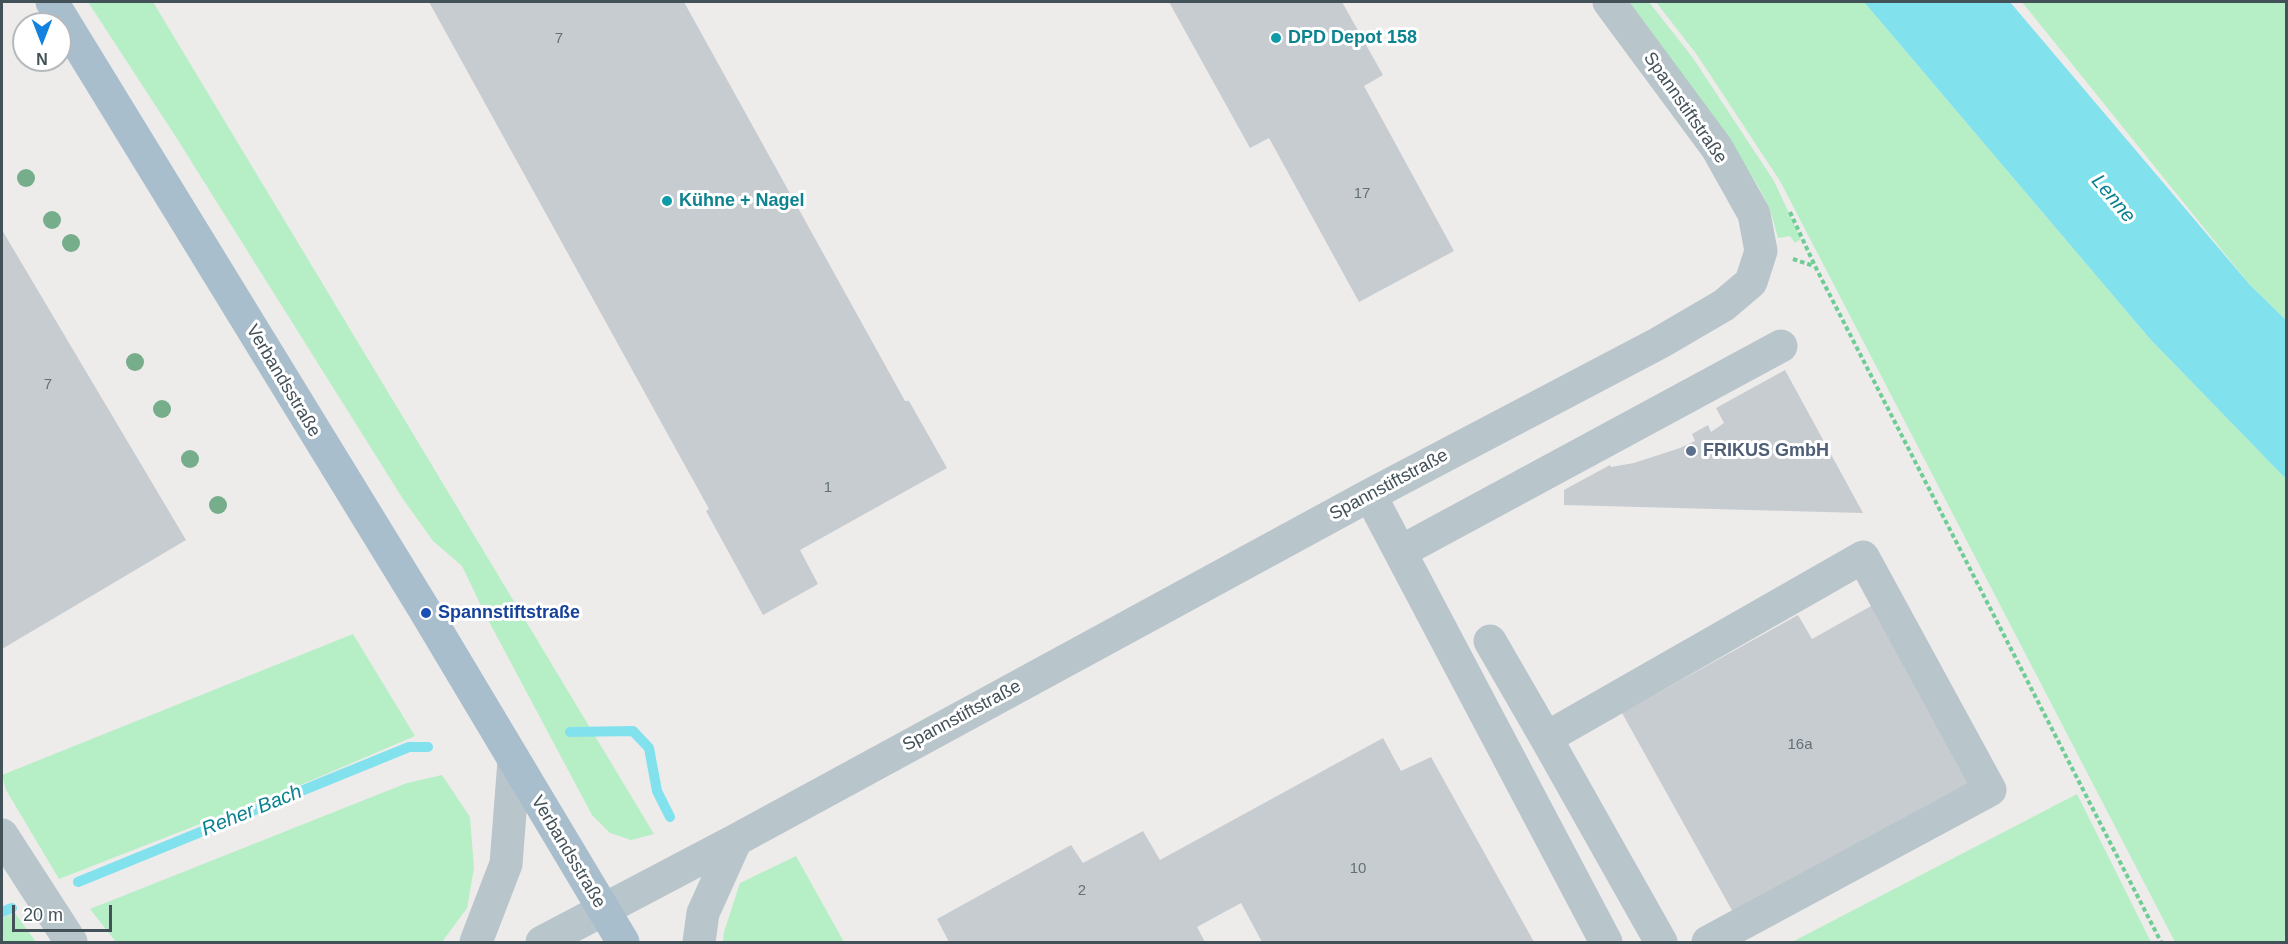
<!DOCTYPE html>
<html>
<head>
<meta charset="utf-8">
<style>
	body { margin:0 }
	#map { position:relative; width:2288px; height:944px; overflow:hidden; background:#eeebeb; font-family:Arial,sans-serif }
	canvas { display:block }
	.frame { position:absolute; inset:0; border:3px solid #435159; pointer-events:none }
	.north { position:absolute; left:12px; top:12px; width:60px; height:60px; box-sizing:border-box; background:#fff; border:2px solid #b4b9bd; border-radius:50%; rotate:180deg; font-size:16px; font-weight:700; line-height:24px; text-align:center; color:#435159 }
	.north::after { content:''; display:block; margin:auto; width:21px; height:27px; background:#1381e0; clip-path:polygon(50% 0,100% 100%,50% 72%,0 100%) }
	.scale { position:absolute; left:12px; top:905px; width:100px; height:27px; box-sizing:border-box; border:3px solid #435159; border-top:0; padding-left:8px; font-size:18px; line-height:21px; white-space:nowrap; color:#435159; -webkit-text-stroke:4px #fff; paint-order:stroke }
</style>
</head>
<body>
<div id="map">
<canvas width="2288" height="944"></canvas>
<div class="frame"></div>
<div class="north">N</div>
<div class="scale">20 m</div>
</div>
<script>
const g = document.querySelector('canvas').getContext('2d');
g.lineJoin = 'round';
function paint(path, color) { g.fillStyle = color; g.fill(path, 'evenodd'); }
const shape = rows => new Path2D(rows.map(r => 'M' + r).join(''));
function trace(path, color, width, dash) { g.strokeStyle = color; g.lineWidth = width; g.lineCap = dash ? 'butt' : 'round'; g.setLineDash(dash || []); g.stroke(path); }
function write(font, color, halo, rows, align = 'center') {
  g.font = font + ' Arial,sans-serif'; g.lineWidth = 6; g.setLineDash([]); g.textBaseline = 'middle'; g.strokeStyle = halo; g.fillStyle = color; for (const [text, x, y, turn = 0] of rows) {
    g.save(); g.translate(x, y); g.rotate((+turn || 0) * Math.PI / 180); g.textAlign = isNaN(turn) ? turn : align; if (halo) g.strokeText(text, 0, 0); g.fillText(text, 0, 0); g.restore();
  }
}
const green = shape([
	[88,2,153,2,654,834,631,840,610,833,592,815,486,616,462,566,433,541,403,499,174,134],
	[1629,2,1649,2,1693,58,1774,181,1801,239,1795,243,1790,236,1778,238,1770,209,1758,186,1728,138],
	[1656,2,1864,2,2150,339,2286,479,2286,942,2175,942,1780,181,1697,55],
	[2022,2,2286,2,2286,320,2250,285],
	[353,634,415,736,310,781,59,879,6,790,2,775],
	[442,775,470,817,474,868,467,908,442,942,116,942,90,909,407,783],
	[2077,794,2151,942,1792,942],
	[796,856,844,942,723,942,724,932,740,883],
	[15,913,36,942,2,942,2,918]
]);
const water = shape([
	[1864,2,2010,2,2250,285,2286,320,2286,479,2150,339]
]);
const stream = shape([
	[570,732,633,731,649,748,657,791,670,817],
	[78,882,409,747,428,747],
	[2,912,12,908]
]);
const building = shape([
	[429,2,684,2,905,401,909,401,947,468,800,550,818,584,763,615,706,511,709,509],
	[1169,2,1342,2,1383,75,1364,86,1454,251,1359,302,1269,138,1250,148],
	[2,230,186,540,2,649],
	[1785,370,1863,513,1564,505,1564,490,1610,465,1611,467,1634,463,1680,448,1695,441,1692,434,1708,425,1711,432,1724,423,1716,408],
	[1880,601,1979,778,1734,914,1622,713,1798,615,1812,639],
	[1383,738,1401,771,1431,757,1534,942,1262,942,1241,903,1197,927,1205,942,949,942,937,919,1071,845,1083,863,1143,831,1160,860]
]);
const path = shape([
	[1790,212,1815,266,2161,942],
	[1793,259,1814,266]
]);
const minor = shape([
	[1370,495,1606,942],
	[1400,552,1781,346],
	[1490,641,1546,738],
	[2,835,71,942],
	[476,942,506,864,514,761],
	[542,942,736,840,1370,495,1659,343,1724,305,1751,282,1761,251,1754,214,1717,148,1609,2],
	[699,942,703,913,736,840],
	[1661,942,1546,738,1863,557,1990,790,1708,942]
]);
const major = shape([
	[52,2,424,609,623,942]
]);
const trees = [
	[26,178],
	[52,220],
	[71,243],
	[135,362],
	[162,409],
	[190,459],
	[218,505]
];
const markers = [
	[1276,38,6,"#0f9aa8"],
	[667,201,6,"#0f9aa8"],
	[1691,451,6,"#5c6f8a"],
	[426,613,6,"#1a4fb4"]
];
const numberNames = [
	["7",559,39],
	["17",1362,194],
	["7",48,385],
	["1",828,488],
	["16a",1800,745],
	["10",1358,869],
	["2",1082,891]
];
const cultureNames = [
	["DPD Depot 158",1288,38],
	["Kühne + Nagel",679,201]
];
const streetNames = [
	["Spannstiftstraße",1685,108,55],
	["Verbandsstraße",283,381,59],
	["Spannstiftstraße",1389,485,-28],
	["Spannstiftstraße",962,716,-28],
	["Verbandsstraße",568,852,59]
];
const serviceNames = [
	["FRIKUS GmbH",1703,451]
];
const transitNames = [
	["Spannstiftstraße",438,613]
];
const waterNames = [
	["Lenne",2113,199,50],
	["Reher Bach",252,811,-22]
];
paint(green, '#b6efc6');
paint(water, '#81e2ee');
trace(stream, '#81e2ee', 10);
paint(building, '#c7ccd0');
trace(path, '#6dcd94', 4, [4.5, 3]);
trace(minor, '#b8c5cb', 33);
trace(major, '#a9becc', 33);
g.fillStyle = '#76ad8b';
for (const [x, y] of trees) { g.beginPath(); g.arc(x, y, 9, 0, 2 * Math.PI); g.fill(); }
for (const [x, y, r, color] of markers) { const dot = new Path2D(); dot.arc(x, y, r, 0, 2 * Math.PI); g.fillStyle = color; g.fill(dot); trace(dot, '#fff', 2); }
write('15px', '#647077', null, numberNames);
write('bold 18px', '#0d838f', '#fff', cultureNames, 'left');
write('18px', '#435159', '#fff', streetNames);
write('bold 18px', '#4e5e75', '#fff', serviceNames, 'left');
write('bold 18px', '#164399', '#fff', transitNames, 'left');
write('italic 20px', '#098290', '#fff', waterNames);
</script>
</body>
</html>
